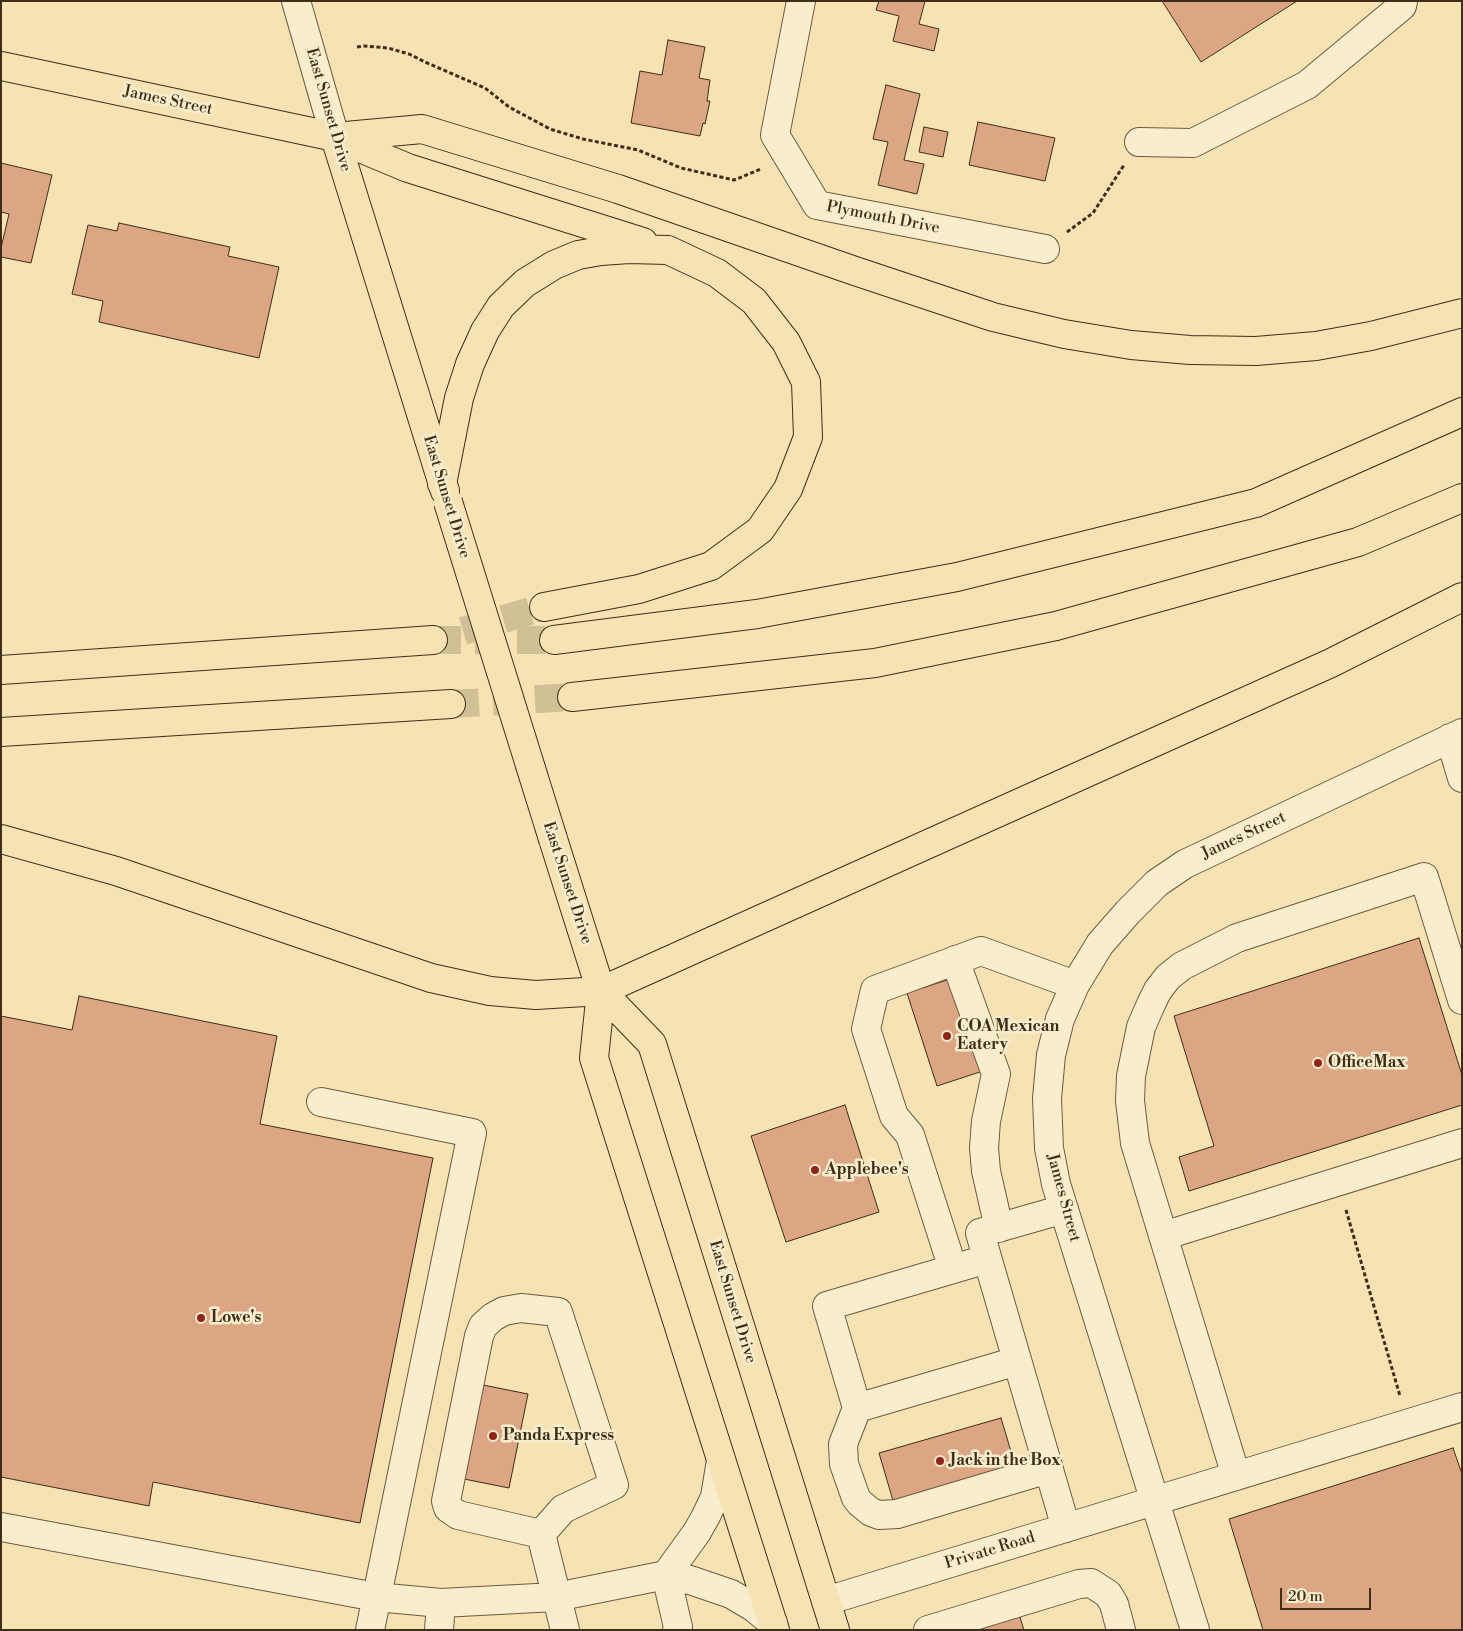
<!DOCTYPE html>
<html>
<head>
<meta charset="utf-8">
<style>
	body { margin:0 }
	#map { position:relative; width:1463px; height:1631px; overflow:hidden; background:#f6e3b4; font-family:"Libre Bodoni",serif }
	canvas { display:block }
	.frame { position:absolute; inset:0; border:2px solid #3f2d17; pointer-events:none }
	.scale { position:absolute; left:1280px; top:1588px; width:91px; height:22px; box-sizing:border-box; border:2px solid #3f2d17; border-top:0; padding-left:6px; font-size:15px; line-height:18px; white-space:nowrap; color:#3f2d17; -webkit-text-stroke:4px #f9edce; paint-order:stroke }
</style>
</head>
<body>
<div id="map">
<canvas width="1463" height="1631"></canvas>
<div class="frame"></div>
<div class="scale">20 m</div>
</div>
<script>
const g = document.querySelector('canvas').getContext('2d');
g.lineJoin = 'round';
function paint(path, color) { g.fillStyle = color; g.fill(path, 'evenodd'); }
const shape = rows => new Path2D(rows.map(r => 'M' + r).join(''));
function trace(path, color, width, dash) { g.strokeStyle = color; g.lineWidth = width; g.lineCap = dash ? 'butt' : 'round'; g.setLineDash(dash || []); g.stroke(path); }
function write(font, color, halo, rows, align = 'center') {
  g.font = font + ' "Libre Bodoni",serif'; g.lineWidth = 5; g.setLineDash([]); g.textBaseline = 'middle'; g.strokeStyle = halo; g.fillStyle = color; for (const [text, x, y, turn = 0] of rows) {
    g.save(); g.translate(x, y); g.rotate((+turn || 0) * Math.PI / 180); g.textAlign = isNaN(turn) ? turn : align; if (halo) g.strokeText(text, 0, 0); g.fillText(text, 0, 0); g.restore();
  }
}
const building = shape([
	[879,1,925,1,919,24,939,29,934,51,893,41,899,16,876,10,879,1],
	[1162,1,1297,1,1201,62,1162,1],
	[668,40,705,47,699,78,710,80,707,101,710,101,705,124,703,123,700,136,631,123,640,71,662,75,668,40],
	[886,85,920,94,904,160,924,164,917,194,878,185,888,142,873,139,886,85],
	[978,122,1055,138,1045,181,969,165,978,122],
	[924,127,948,132,943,157,919,152,924,127],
	[1,163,52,175,31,263,1,257,1,248,9,214,1,212,1,163],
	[119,223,230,247,228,256,279,267,259,358,99,322,103,301,72,294,88,225,117,231,119,223],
	[1419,938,1462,1075,1462,1105,1189,1191,1179,1157,1214,1146,1174,1016,1419,938],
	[953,978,983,1071,937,1086,907,993,953,978],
	[79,996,277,1036,260,1124,433,1158,360,1523,153,1482,149,1506,1,1477,1,1016,72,1030,79,996],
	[845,1105,879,1212,786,1242,751,1136,845,1105],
	[478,1384,528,1394,509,1488,459,1478,478,1384],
	[1001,1418,1016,1468,894,1504,879,1453,1001,1418],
	[1453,1448,1462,1474,1462,1630,1263,1630,1229,1519,1453,1448],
	[1017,1608,1024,1630,945,1630,1017,1608]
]);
const highwayTunnel = shape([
	[463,631,544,607],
	[433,640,554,640],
	[451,704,572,697]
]);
const path = shape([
	[357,47,364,46,388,48,409,54,425,62,485,88,509,107,550,129,583,139,638,150,681,168,734,180,761,169],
	[1067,232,1093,213,1124,165],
	[1346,1210,1400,1396]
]);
const minor = shape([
	[296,1,335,137],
	[801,1,775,135,817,205,1045,249],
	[1139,142,1193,143,1307,85,1402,6,1403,1],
	[1450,738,1462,778],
	[955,960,996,1074,986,1121,984,1148,986,1171,999,1228],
	[321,1102,472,1133,370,1630],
	[1064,1209,980,1233,1066,1528],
	[1163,1236,1462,1143],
	[987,1259,827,1306,857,1408,1017,1361],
	[953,1269,910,1135,894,1116,866,1029,875,990,981,951,1075,985],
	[521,1308,558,1312,614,1485,563,1509,541,1534,458,1515,448,1508,446,1501,479,1336,483,1326,493,1317,504,1311,521,1308],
	[857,1408,843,1444,844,1464,856,1498,860,1503,871,1512,879,1515,897,1514,1048,1469],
	[1236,1476,1135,1143,1130,1101,1131,1076,1141,1027,1152,1002,1158,990,1168,977,1182,966,1237,938,1424,877,1462,1000],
	[1,1527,376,1597,441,1603,556,1597,666,1575,690,1580,731,1594,753,1607,773,1623],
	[541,1534,565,1630],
	[826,1601,1462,1407],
	[439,1630,441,1603],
	[677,1630,678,1627,666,1575,697,1532,706,1516,715,1497,721,1460],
	[928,1630,1079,1584,1091,1583,1108,1594,1114,1604,1121,1630],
	[1195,1630,1056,1184,1049,1148,1047,1098,1051,1055,1060,1019,1075,985,1100,944,1128,912,1157,883,1185,864,1462,733]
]);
const major = shape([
	[1,66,335,137,445,491],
	[553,839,601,991,594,1058,775,1630],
	[601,991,652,1044,835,1630]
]);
const highway = shape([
	[335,137,422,129,618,189,855,271,993,317,1064,334,1131,345,1190,350,1256,351,1316,346,1371,336,1462,313],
	[336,138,408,168,643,242],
	[442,484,459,398,470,364,485,331,501,306,525,283,554,265,578,255,601,251,629,249,668,250,717,273,754,301,786,342,806,382,808,437,788,489,760,530,711,566,639,589,544,607],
	[554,640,757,614,957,577,1256,503,1462,412],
	[1,670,433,640],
	[572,697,875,663,1056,626,1358,542,1462,498],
	[1,732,451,704],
	[1,839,116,871,431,978,490,991,536,995,601,991,1331,663,1462,597]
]);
const majorBridge = shape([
	[448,502,553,839]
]);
const markers = [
	[947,1036,5,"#8f2418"],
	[1318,1063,5,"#8f2418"],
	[815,1170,5,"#8f2418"],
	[201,1318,5,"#8f2418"],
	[493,1436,5,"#8f2418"],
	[940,1461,5,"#8f2418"]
];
const streetNames = [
	["James Street",168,101,12],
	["East Sunset Drive",328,110,74],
	["Plymouth Drive",883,218,11],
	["East Sunset Drive",446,497,73],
	["James Street",1244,836,-25],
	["East Sunset Drive",567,883,72],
	["James Street",1063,1198,75],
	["East Sunset Drive",732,1302,73],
	["Private Road",990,1551,-17]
];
const poiNames = [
	["COA Mexican",957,1027],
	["Eatery",957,1045],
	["OfficeMax",1328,1063],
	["Applebee's",825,1170],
	["Lowe's",211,1318],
	["Panda Express",503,1436],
	["Jack in the Box",950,1461]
];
paint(building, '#dca584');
trace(building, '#3f2d17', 1);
trace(highwayTunnel, '#d1bf95', 28, [28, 14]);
trace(minor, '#6d5a3e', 30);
trace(major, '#3f2d17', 30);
trace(highway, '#3f2d17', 30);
trace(path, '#3f2d17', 3, [4, 2.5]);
trace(minor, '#f9edce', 28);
trace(major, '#f6e3b4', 28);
trace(highway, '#f6e3b4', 28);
trace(majorBridge, '#3f2d17', 30, []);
trace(majorBridge, '#f6e3b4', 28);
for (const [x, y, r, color] of markers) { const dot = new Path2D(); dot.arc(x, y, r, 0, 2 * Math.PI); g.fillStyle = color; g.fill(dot); trace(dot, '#f9edce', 2); }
write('16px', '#3f2d17', '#f9edce', streetNames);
write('bold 16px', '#3f2d17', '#f9edce', poiNames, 'left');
</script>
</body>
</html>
